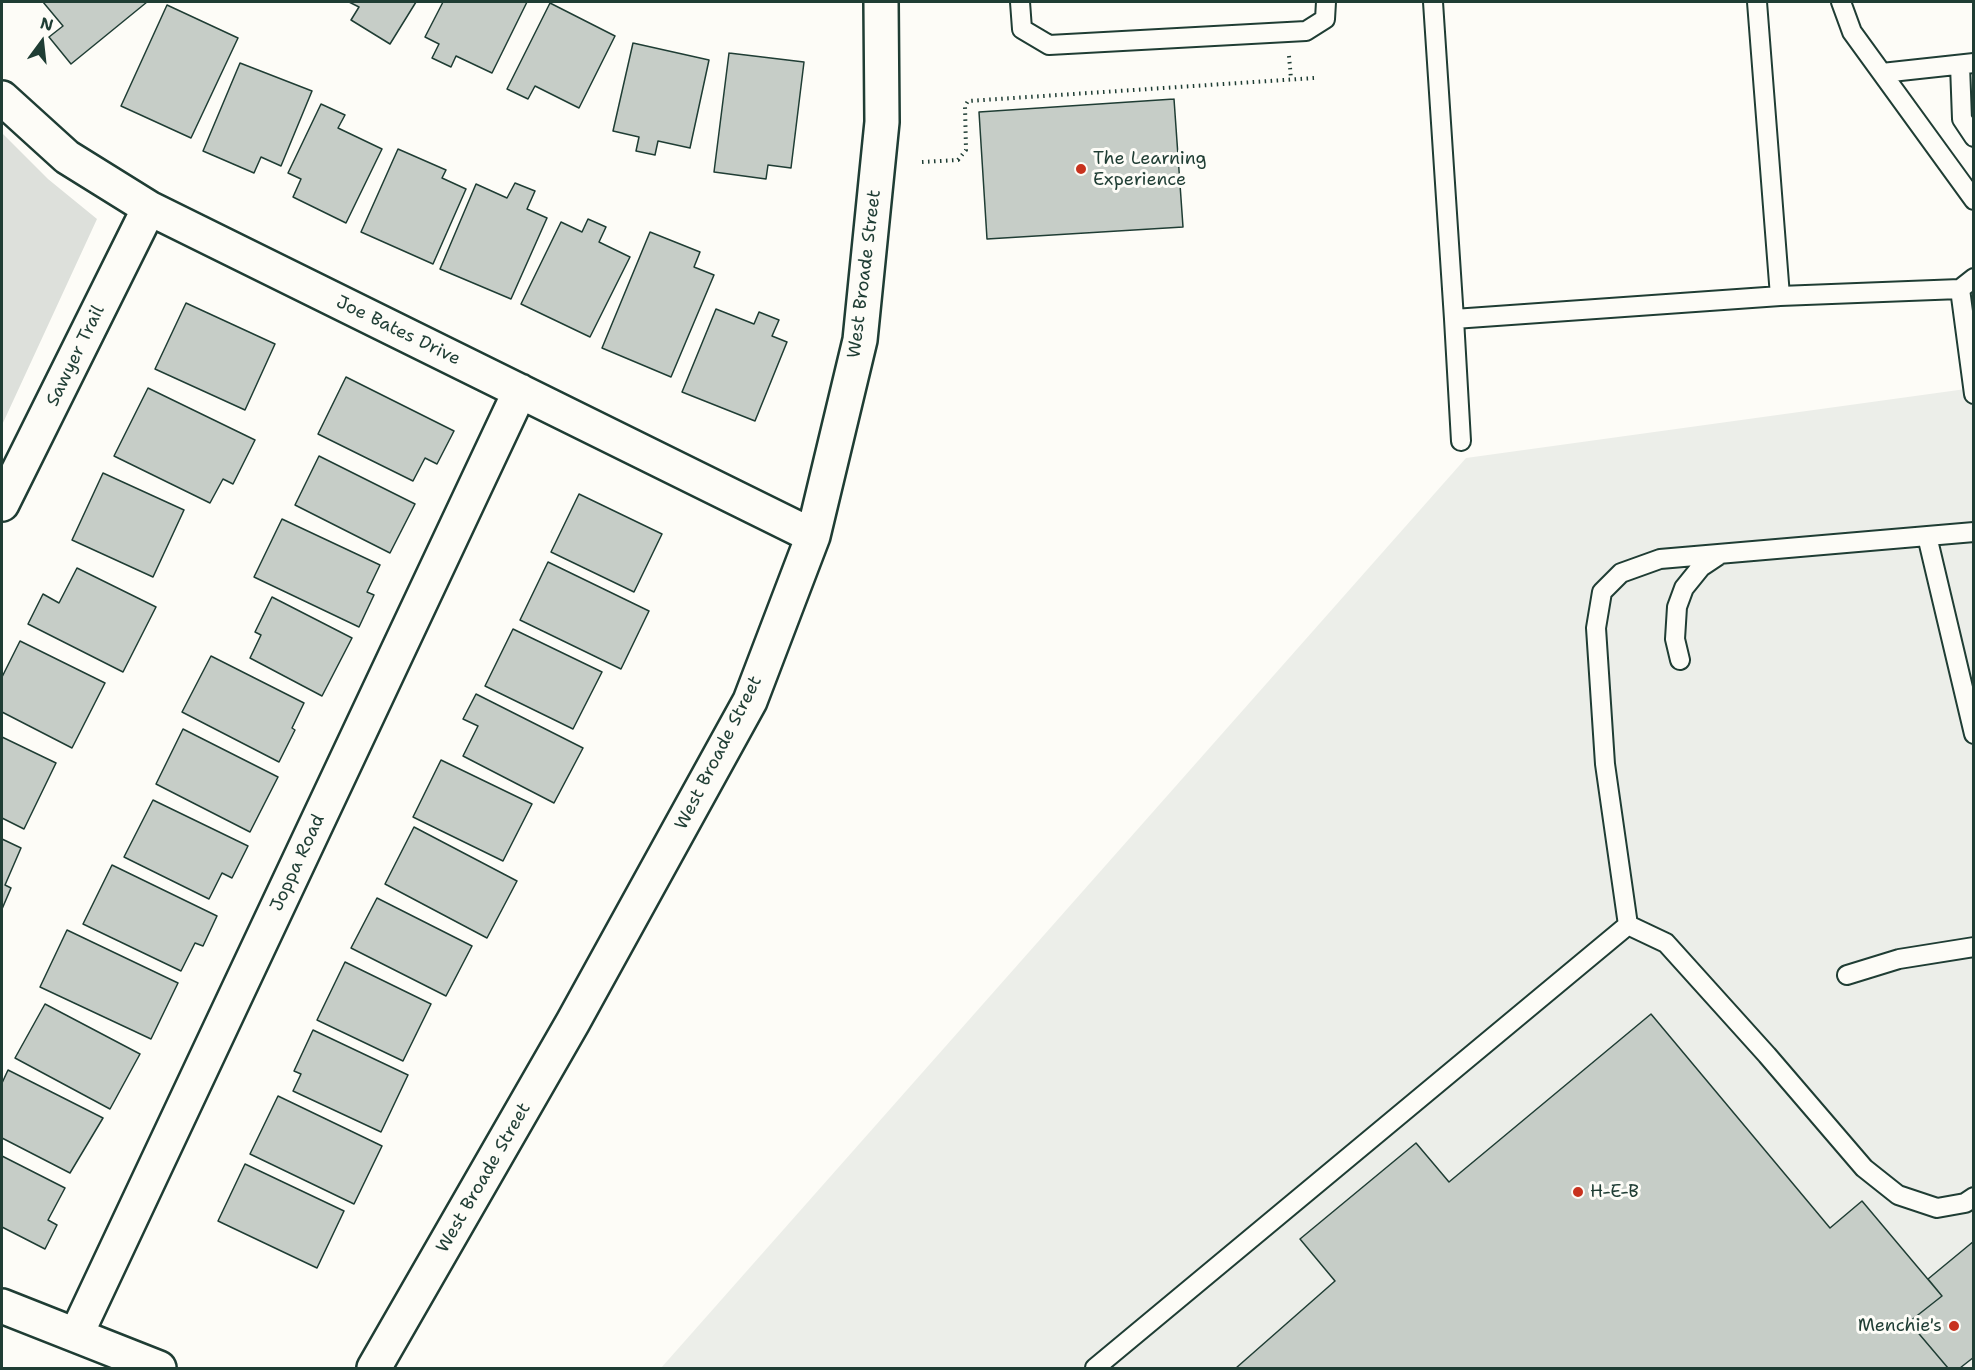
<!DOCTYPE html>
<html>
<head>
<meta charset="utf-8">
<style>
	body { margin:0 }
	#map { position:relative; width:1975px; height:1370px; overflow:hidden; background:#fdfcf7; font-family:"Shantell Sans",sans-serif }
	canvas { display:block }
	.frame { position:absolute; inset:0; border:3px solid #1f3d34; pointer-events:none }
	.north { position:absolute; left:12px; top:12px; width:60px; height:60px; -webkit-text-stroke:4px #fdfcf7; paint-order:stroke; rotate:15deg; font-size:16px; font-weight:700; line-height:24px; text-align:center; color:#1f3d34 }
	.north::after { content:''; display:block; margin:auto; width:21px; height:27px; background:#1f3d34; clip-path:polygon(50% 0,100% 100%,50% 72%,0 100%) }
</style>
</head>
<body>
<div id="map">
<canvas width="1975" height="1370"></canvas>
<div class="frame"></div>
<div class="north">N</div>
</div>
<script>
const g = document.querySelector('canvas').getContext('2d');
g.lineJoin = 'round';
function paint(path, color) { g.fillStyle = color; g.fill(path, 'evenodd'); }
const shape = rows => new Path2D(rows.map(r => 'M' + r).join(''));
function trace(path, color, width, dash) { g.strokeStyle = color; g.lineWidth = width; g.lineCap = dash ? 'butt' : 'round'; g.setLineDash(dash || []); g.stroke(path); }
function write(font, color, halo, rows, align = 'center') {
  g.font = font + ' "Shantell Sans",sans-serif'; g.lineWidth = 6; g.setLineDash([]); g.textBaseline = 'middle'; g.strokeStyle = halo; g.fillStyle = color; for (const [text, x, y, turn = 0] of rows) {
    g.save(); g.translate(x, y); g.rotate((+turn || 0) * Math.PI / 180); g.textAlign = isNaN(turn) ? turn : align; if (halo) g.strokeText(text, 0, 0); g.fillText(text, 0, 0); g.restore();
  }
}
const built = shape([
	[1973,388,1973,1368,661,1368,1466,458]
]);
const green = shape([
	[2,133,48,179,97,219,2,425]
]);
const building = shape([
	[43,2,147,2,71,64,49,37,63,26,43,2],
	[349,2,416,2,390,44,351,20,359,7,349,2],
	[443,2,527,2,492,73,456,56,451,67,432,58,439,44,425,37,443,2],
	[550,3,615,36,579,108,535,86,528,99,507,89,550,3],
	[167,5,238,38,191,138,121,106,167,5],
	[633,43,709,60,690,148,658,141,655,155,636,151,639,137,613,131,633,43],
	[729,53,804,62,791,168,768,165,766,179,714,172,729,53],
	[240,63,312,91,281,166,261,157,254,173,203,151,240,63],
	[1174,99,1183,227,987,239,979,112,1174,99],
	[321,104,345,115,338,128,382,149,346,223,293,197,301,179,288,173,321,104],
	[398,149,446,170,442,178,466,189,433,264,361,232,398,149],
	[515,183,535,191,527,209,547,218,511,299,440,269,476,184,507,198,515,183],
	[588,219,606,227,599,242,630,257,590,337,521,304,561,222,582,232,588,219],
	[650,232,700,252,694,267,714,275,671,377,602,348,650,232],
	[186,303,275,344,245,410,155,369,186,303],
	[716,309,754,324,759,312,779,320,772,336,787,342,755,421,682,392,716,309],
	[346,377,454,431,437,464,425,458,413,481,318,434,346,377],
	[148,388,255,440,233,484,223,479,210,503,114,456,148,388],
	[319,456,415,504,390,553,295,505,319,456],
	[103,473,184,510,153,577,72,540,103,473],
	[579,494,662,534,634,592,551,552,579,494],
	[282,519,380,565,367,592,374,595,359,627,254,577,282,519],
	[548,562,649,611,621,669,520,620,548,562],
	[77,568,156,607,123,672,28,624,43,594,59,603,77,568],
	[272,597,352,638,322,696,250,658,261,635,255,632,272,597],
	[513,629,602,672,573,729,485,686,513,629],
	[20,641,105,683,72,748,2,712,2,677,20,641],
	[211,656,304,703,292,728,295,730,279,762,182,712,211,656],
	[476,694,583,748,554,803,463,756,478,726,463,719,476,694],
	[183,729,278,777,250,832,156,784,183,729],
	[2,737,56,763,24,829,2,818,2,737],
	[441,760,532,804,503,861,413,817,441,760],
	[153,800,248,846,232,878,222,873,209,899,124,857,153,800],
	[414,827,517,881,487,938,385,884,414,827],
	[2,839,21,848,5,885,11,888,2,909,2,839],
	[112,865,217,916,203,946,195,943,181,971,83,924,112,865],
	[377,898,472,946,446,996,351,948,377,898],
	[67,930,178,983,151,1039,40,987,67,930],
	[345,962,431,1004,403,1061,317,1020,345,962],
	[45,1004,140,1054,110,1109,15,1058,45,1004],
	[1651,1014,1830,1228,1862,1201,1942,1296,1909,1322,1948,1368,1236,1368,1335,1281,1300,1239,1416,1143,1449,1182,1651,1014],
	[313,1030,408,1075,381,1132,293,1091,301,1074,294,1071,313,1030],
	[8,1070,103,1118,70,1173,2,1138,2,1083,8,1070],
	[278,1096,382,1146,354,1204,250,1154,278,1096],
	[2,1156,65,1188,48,1220,57,1225,45,1249,2,1227,2,1156],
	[245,1164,344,1211,317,1268,218,1221,245,1164],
	[1974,1241,1974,1357,1960,1368,1948,1368,1909,1322,1942,1296,1928,1279,1974,1241]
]);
const path = shape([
	[1289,56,1291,79],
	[922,162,958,160,966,150,965,106,968,101,1314,78]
]);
const service = shape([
	[1020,2,1022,29,1049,45,1306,31,1325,19,1326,2],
	[1433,2,1454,319,1780,296,1960,289,1974,278],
	[1757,2,1780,296],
	[1841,2,1852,32,1974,200],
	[1960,65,1962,119,1974,137],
	[1882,73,1974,63],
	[1960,289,1974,394],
	[1454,319,1461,441],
	[1927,536,1974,734],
	[1680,660,1675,639,1677,607,1684,588,1701,567,1719,555],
	[1628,925,1666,943,1767,1055,1864,1168,1898,1195,1937,1208,1965,1203,1974,1197],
	[1847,975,1899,959,1974,947],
	[1095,1368,1628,925,1605,764,1596,628,1602,592,1621,573,1660,559,1974,532]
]);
const minor = shape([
	[2,98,67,157,149,208,813,536],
	[2,504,149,208],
	[2,1306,159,1368],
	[76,1335,520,391],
	[374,1368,573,1022,750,701,813,536,860,340,882,122,881,2]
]);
const markers = [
	[1081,169,6,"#c8321e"],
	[1578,1192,6,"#c8321e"],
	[1954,1326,6,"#c8321e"]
];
const poiNames = [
	["The Learning",1093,159],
	["Experience",1093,180],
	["H-E-B",1590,1192],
	["Menchie's",1942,1326,"right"]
];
const streetNames = [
	["West Broade Street",865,274,-83],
	["Joe Bates Drive",398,331,26],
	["Sawyer Trail",76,356,-64],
	["West Broade Street",719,753,-63],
	["Joppa Road",298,863,-65],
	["West Broade Street",484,1178,-60]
];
paint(built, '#eceee9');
paint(green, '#dde0db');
paint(building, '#c6cdc7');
trace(building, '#1f3d34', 1.5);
trace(service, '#1f3d34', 22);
trace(minor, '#1f3d34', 38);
trace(path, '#1f3d34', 4, [1.5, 4.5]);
trace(service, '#fdfcf7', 18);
trace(minor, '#fdfcf7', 33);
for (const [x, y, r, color] of markers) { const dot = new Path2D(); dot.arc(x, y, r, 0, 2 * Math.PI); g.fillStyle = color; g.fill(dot); trace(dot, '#fdfcf7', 2); }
write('18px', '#1f3d34', '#fdfcf7', poiNames, 'left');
write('18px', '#1f3d34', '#fdfcf7', streetNames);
</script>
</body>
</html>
